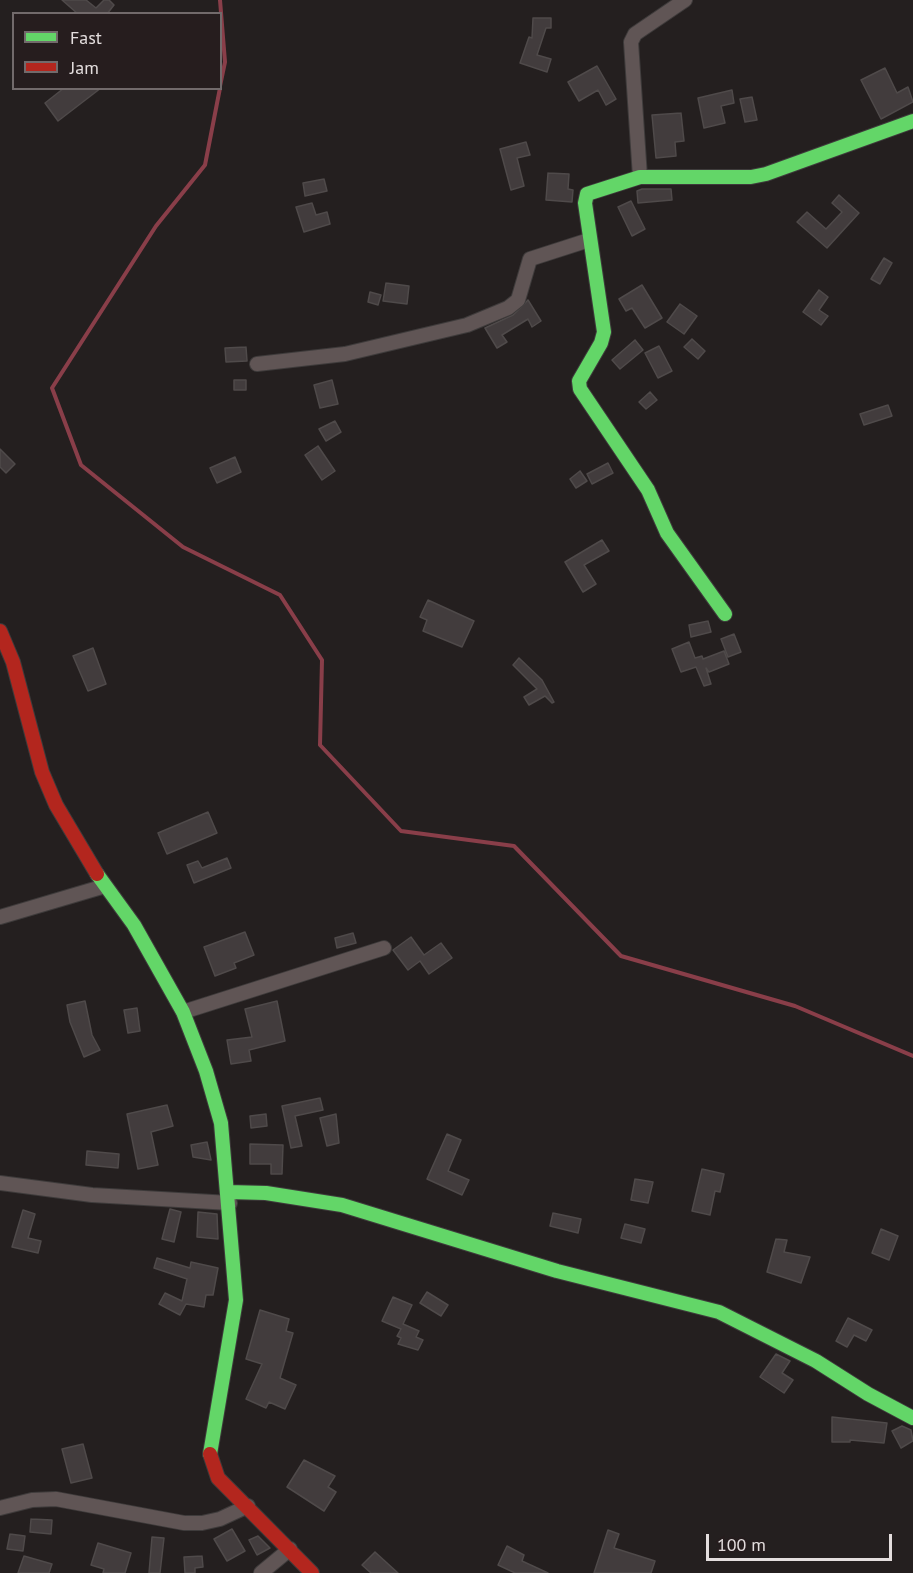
<!DOCTYPE html>
<html>
<head>
<meta charset="utf-8">
<style>
	body { margin:0 }
	#map { position:relative; width:913px; height:1573px; overflow:hidden; background:#241f1f; font-family:"PT Sans",sans-serif }
	canvas { display:block }
	.legend { position:absolute; left:12px; top:12px; width:210px; height:78px; box-sizing:border-box; background:#261d1e; border:2px solid #726a6b; margin:0; padding:8px 10px; list-style:none; font-size:18px; color:#e4dede }
	.legend li { display:flex; align-items:center; gap:12px; height:30px }
	.legend b { width:30px; border:2px solid #726a6b }
	.scale { position:absolute; left:706px; top:1534px; width:186px; height:27px; box-sizing:border-box; border:3px solid #e4dede; border-top:0; padding-left:8px; font-size:18px; line-height:21px; white-space:nowrap; color:#e4dede; -webkit-text-stroke:4px #261d1e; paint-order:stroke }
</style>
</head>
<body>
<div id="map">
<canvas width="913" height="1573"></canvas>
<ul class="legend">
<li><b style="height:8px;background:#63d668"></b>Fast</li>
<li><b style="height:8px;background:#b3261e"></b>Jam</li>
</ul>
<div class="scale">100 m</div>
</div>
<script>
const g = document.querySelector('canvas').getContext('2d');
g.lineJoin = 'round';
const shape = rows => new Path2D(rows.map(r => 'M' + r).join(''));
function trace(path, color, width, dash) { g.strokeStyle = color; g.lineWidth = width; g.lineCap = dash ? 'butt' : 'round'; g.setLineDash(dash || []); g.stroke(path); }
function paint(path, color) { g.fillStyle = color; g.fill(path, 'evenodd'); }
const stream = shape([
	[220,0,225,62,220,86],
	[220,88,205,165,156,226,52,388,81,465,183,547,280,595,322,660,320,745,401,831,514,846,621,956,795,1006,913,1056]
]);
const building = shape([
	[62,0,86,0,96,8,104,0,109,0,114,5,107,14,78,14,62,0],
	[533,18,551,18,551,28,546,28,537,55,551,59,547,72,520,63,529,37,532,38,533,18],
	[597,66,616,99,606,105,598,90,579,101,568,82,597,66],
	[885,68,897,93,908,87,913,102,881,119,861,80,885,68],
	[64,88,101,88,58,121,45,103,64,88],
	[732,90,734,103,721,106,725,123,704,128,698,98,732,90],
	[752,97,757,120,745,122,740,99,752,97],
	[681,113,684,141,675,142,676,156,656,158,652,115,681,113],
	[526,142,530,155,517,158,524,186,511,190,500,149,526,142],
	[548,173,569,174,568,189,573,190,572,202,546,200,548,173],
	[324,179,327,191,305,196,303,183,324,179],
	[642,189,671,189,672,200,638,203,637,191,642,189],
	[839,195,859,213,827,248,797,222,807,212,826,229,842,212,832,203,839,195],
	[631,201,645,229,632,236,618,207,631,201],
	[312,203,316,215,327,212,330,224,304,232,296,207,312,203],
	[884,258,892,263,880,284,871,279,884,258],
	[386,283,409,286,407,304,383,301,386,283],
	[642,285,662,318,645,328,632,308,626,311,619,299,642,285],
	[819,290,828,297,819,310,828,316,821,325,803,312,819,290],
	[370,292,381,295,378,305,368,302,370,292],
	[528,300,541,321,532,327,528,319,502,335,507,342,497,348,485,328,513,315,528,300],
	[680,304,697,316,684,334,667,322,680,304],
	[692,339,705,351,698,359,684,347,692,339],
	[635,340,643,350,620,369,612,360,635,340],
	[659,346,672,371,658,378,645,353,659,346],
	[246,347,247,361,226,362,225,348,246,347],
	[234,380,246,380,246,390,234,390,234,380],
	[332,380,338,404,320,408,314,385,332,380],
	[650,392,657,400,646,409,639,402,650,392],
	[888,405,892,416,864,425,860,414,888,405],
	[335,421,341,432,326,441,319,429,335,421],
	[318,446,335,471,322,480,305,455,318,446],
	[0,449,15,464,6,473,0,467,0,449],
	[235,457,241,472,217,483,210,468,235,457],
	[608,463,613,473,592,484,587,474,608,463],
	[580,471,587,481,576,488,570,479,580,471],
	[602,540,609,551,584,565,596,584,583,592,565,562,602,540],
	[428,600,474,621,462,647,423,631,427,620,420,617,428,600],
	[708,621,711,632,691,637,689,625,708,621],
	[734,634,741,652,728,657,721,639,734,634],
	[689,642,695,658,702,656,703,659,724,651,729,664,709,672,706,668,711,684,704,686,696,667,681,672,672,649,689,642],
	[93,648,106,684,88,691,73,656,93,648],
	[519,658,542,680,554,702,552,703,545,696,529,705,524,697,537,689,513,665,519,658],
	[208,812,217,833,167,854,158,833,208,812],
	[227,858,231,868,194,883,187,865,198,861,202,868,227,858],
	[245,932,254,955,234,963,236,968,215,976,204,947,245,932],
	[353,933,356,943,337,948,335,938,353,933],
	[411,937,424,955,441,943,452,958,429,974,420,961,408,970,393,950,411,937],
	[85,1001,92,1035,100,1050,84,1057,70,1022,67,1005,85,1001],
	[277,1001,285,1041,249,1050,251,1061,231,1064,227,1040,252,1037,245,1009,277,1001],
	[137,1008,140,1031,128,1033,124,1010,137,1008],
	[320,1098,323,1110,295,1116,302,1146,291,1148,282,1106,320,1098],
	[167,1105,173,1126,151,1132,158,1165,138,1169,127,1114,167,1105],
	[266,1114,267,1126,251,1128,250,1116,266,1114],
	[336,1114,339,1143,327,1146,320,1118,336,1114],
	[447,1134,461,1140,448,1171,469,1180,462,1195,427,1179,447,1134],
	[207,1142,211,1160,193,1157,191,1145,207,1142],
	[250,1144,283,1145,282,1174,271,1174,271,1164,250,1164,250,1144],
	[87,1151,119,1154,118,1168,86,1165,87,1151],
	[702,1169,724,1174,720,1192,715,1191,710,1215,692,1211,702,1169],
	[635,1179,653,1182,648,1203,631,1200,635,1179],
	[170,1209,181,1212,174,1242,162,1239,170,1209],
	[23,1210,35,1214,28,1238,41,1241,38,1253,12,1247,23,1210],
	[198,1212,217,1214,218,1239,197,1237,198,1212],
	[553,1213,581,1219,578,1233,550,1226,553,1213],
	[625,1224,645,1229,641,1243,621,1238,625,1224],
	[881,1229,898,1236,889,1260,872,1253,881,1229],
	[776,1239,787,1240,784,1252,810,1257,801,1283,767,1272,776,1239],
	[157,1258,190,1268,191,1262,218,1268,213,1295,206,1295,204,1307,186,1304,180,1315,159,1304,165,1293,182,1301,187,1279,154,1268,157,1258],
	[427,1292,448,1305,441,1316,420,1303,427,1292],
	[393,1297,412,1305,403,1324,419,1331,416,1337,423,1340,418,1350,398,1344,401,1338,397,1336,401,1329,382,1321,393,1297],
	[260,1310,289,1319,286,1331,293,1333,280,1378,296,1385,285,1409,269,1402,266,1408,246,1399,262,1364,246,1359,260,1310],
	[848,1318,872,1330,866,1341,854,1335,847,1347,836,1341,848,1318],
	[776,1354,790,1361,782,1373,793,1380,784,1393,760,1377,776,1354],
	[832,1417,887,1423,884,1443,850,1440,850,1442,832,1442,832,1417],
	[902,1426,911,1430,913,1441,901,1448,892,1431,902,1426],
	[83,1444,92,1478,71,1483,62,1449,83,1444],
	[304,1460,335,1476,328,1487,336,1492,324,1511,287,1487,304,1460],
	[31,1519,52,1520,51,1534,30,1532,31,1519],
	[232,1529,245,1551,227,1561,214,1539,232,1529],
	[608,1530,619,1534,614,1548,655,1561,651,1573,594,1573,608,1530],
	[10,1534,25,1536,23,1551,7,1549,10,1534],
	[258,1536,270,1548,257,1555,249,1540,258,1536],
	[152,1537,164,1538,160,1573,149,1573,152,1537],
	[98,1543,131,1553,125,1573,103,1573,104,1569,91,1565,98,1543],
	[507,1546,524,1555,522,1561,548,1573,515,1573,498,1565,507,1546],
	[375,1552,398,1573,371,1573,362,1565,375,1552],
	[24,1556,52,1564,49,1573,18,1573,24,1556],
	[202,1556,203,1567,195,1568,195,1573,185,1573,184,1557,202,1556]
]);
const street = shape([
	[640,177,631,42,635,34,685,0],
	[257,364,345,354,467,325,508,308,518,300,530,259,589,240],
	[0,917,105,886],
	[183,1012,384,948],
	[0,1183,92,1195,230,1203],
	[0,1508,32,1500,56,1499,184,1523,202,1523,220,1519,248,1506],
	[261,1573,290,1549]
]);
const fast = shape([
	[725,614,667,533,648,490,580,389,579,381,601,343,604,332,585,203,587,194,640,177,751,177,766,174,913,121],
	[97,874,134,925,183,1012,206,1071,221,1123,236,1300,210,1454],
	[228,1192,266,1193,342,1205,557,1271,719,1312,816,1361,868,1394,913,1418]
]);
const jam = shape([
	[0,631,13,662,42,772,56,805,97,874],
	[210,1454,218,1478,312,1573]
]);
trace(stream, '#893e49', 4);
paint(building, '#423c3d');
trace(building, '#4f4a4a', 1.5);
trace(street, '#3e3b3b', 16);
trace(fast, '#3e3b3b', 16);
trace(jam, '#3e3b3b', 16);
trace(street, '#605555', 14);
trace(fast, '#63d668', 14);
trace(jam, '#b3261e', 14);
</script>
</body>
</html>
